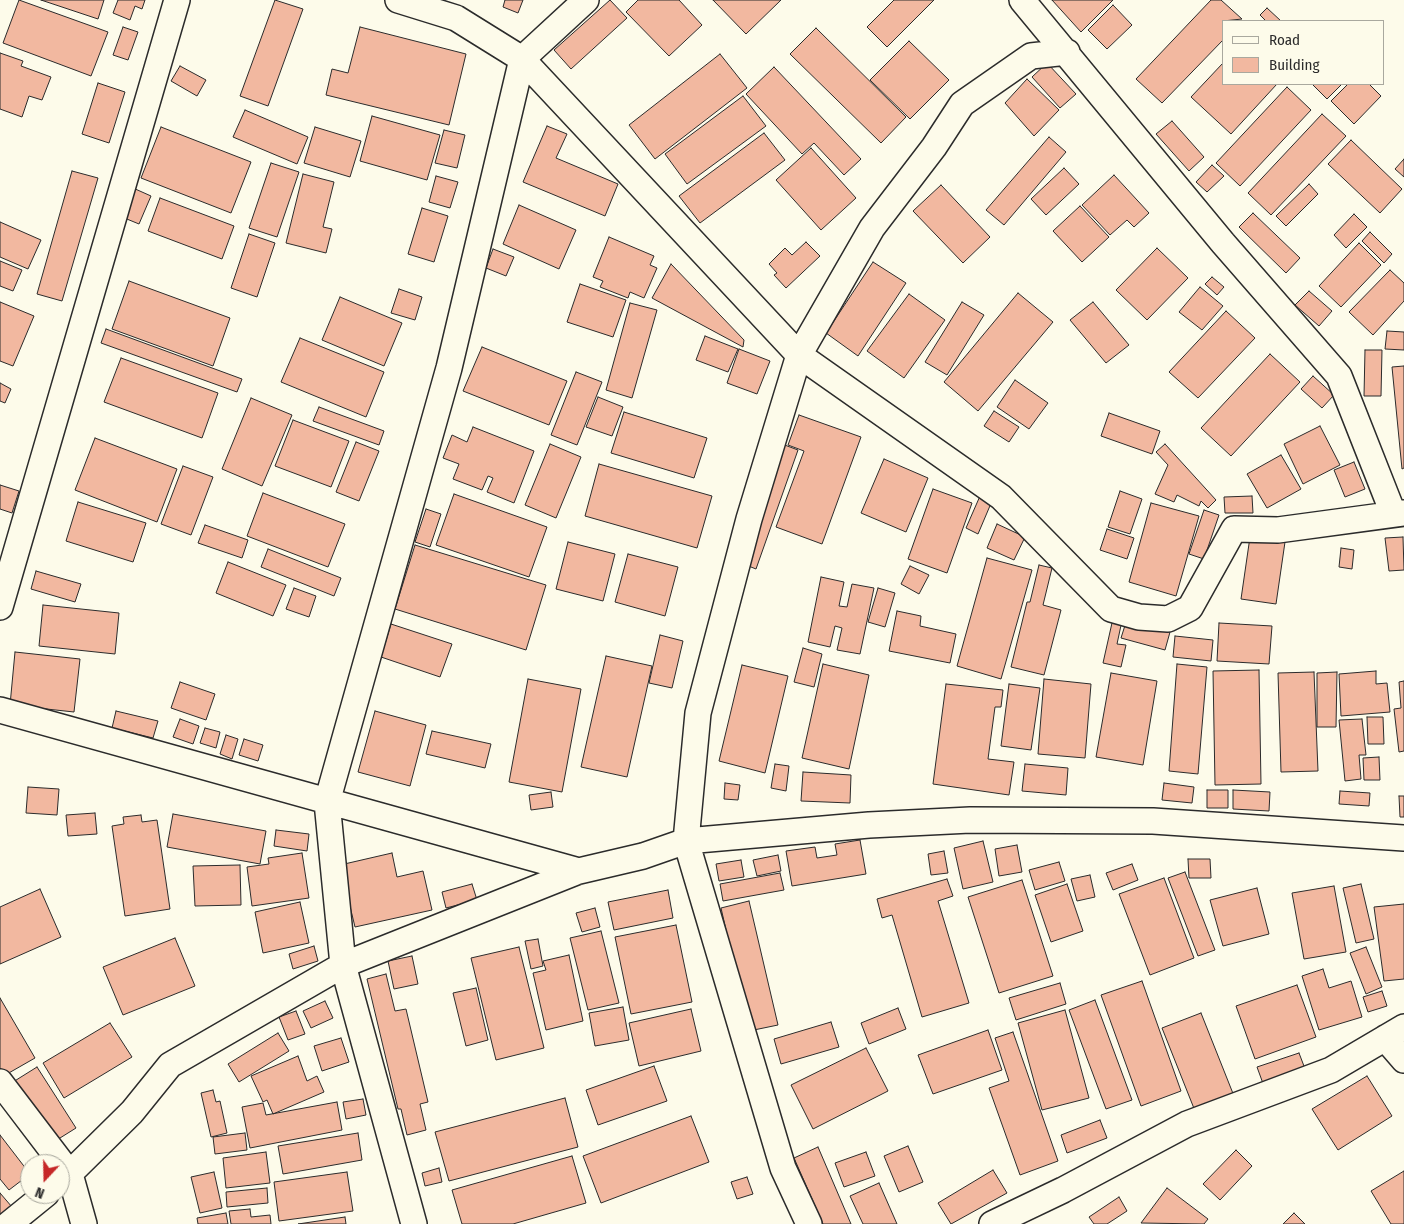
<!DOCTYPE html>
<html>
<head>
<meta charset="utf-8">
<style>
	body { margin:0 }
	#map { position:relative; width:1404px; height:1224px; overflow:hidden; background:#fdfbea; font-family:"Fira Sans Condensed",sans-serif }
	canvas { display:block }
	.legend { position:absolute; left:1222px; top:20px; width:162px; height:65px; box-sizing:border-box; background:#fdfbea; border:1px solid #a9a89e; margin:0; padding:6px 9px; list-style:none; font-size:15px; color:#2b2b2b }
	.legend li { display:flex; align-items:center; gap:10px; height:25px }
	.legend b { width:25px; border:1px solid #a9a89e }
	.north { position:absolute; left:20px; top:1154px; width:50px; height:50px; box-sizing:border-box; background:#fdfbea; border:1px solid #a9a89e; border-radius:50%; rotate:201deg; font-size:14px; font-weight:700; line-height:20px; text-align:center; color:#2b2b2b }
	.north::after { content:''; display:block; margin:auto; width:18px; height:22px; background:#c62828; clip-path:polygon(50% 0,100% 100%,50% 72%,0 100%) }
</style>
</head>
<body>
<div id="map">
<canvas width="1404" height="1224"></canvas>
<ul class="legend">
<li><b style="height:6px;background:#fdfbea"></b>Road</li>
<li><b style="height:14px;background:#f2b8a0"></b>Building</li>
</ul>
<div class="north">N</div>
</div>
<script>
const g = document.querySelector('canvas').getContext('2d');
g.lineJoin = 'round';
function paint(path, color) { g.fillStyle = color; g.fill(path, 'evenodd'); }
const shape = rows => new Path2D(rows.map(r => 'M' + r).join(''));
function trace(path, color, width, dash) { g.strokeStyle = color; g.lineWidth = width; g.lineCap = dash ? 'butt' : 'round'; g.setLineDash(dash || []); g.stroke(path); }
const building = shape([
	[19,0,108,32,91,76,3,43,19,0],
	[41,0,104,0,98,19,41,0],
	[118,0,145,0,142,9,135,6,130,20,113,13,118,0],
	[275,0,303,9,268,106,240,96,275,0],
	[505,0,523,0,518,13,503,7,505,0],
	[610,0,627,18,571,69,554,50,610,0],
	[638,0,679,0,702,25,669,56,626,12,638,0],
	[713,0,781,0,746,34,713,0],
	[894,0,934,0,887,47,867,27,894,0],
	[1052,0,1113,0,1081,32,1052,0],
	[1211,0,1221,0,1242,19,1223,21,1223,40,1162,103,1136,79,1211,0],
	[1113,5,1132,25,1107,49,1088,30,1113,5],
	[1267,8,1281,21,1266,21,1260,15,1267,8],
	[123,27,138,32,128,60,113,55,123,27],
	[360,27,466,54,449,125,326,95,332,69,348,73,360,27],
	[816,28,906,117,881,143,790,54,816,28],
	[909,41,949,80,910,119,870,80,909,41],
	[0,53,23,61,21,66,51,77,42,100,29,96,22,117,0,109,0,53],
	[720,54,747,88,655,159,629,125,720,54],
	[1047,63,1076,94,1060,108,1032,77,1047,63],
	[1223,63,1223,84,1277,84,1231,134,1191,97,1223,63],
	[180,66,206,80,197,96,171,81,180,66],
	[774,67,861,159,844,175,814,143,802,154,746,94,774,67],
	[1027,79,1059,110,1034,136,1005,103,1027,79],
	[98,83,125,92,109,143,82,134,98,83],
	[1312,84,1342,84,1327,99,1312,84],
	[1348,84,1369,84,1381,96,1354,124,1331,101,1348,84],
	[1287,87,1311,110,1240,186,1216,163,1287,87],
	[743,96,766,126,687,184,665,154,743,96],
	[245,110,308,137,297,164,233,137,245,110],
	[1322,114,1346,136,1271,215,1248,193,1322,114],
	[372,116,440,135,427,180,360,161,372,116],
	[1172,121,1204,157,1189,171,1156,134,1172,121],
	[547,126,567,134,556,158,618,184,605,216,523,182,547,126],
	[161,127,251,162,231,213,141,178,161,127],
	[315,127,361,141,350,177,304,163,315,127],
	[444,130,465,135,457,168,435,163,444,130],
	[764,133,785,160,700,223,679,196,764,133],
	[1049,137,1066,152,1004,225,986,210,1049,137],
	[1351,140,1402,189,1380,213,1328,164,1351,140],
	[811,148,856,198,821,230,776,180,811,148],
	[1404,159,1404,177,1395,169,1404,159],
	[271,163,299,172,277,237,249,228,271,163],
	[1212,165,1224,176,1207,192,1196,182,1212,165],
	[1064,168,1079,184,1046,215,1031,199,1064,168],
	[72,171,98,178,62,301,37,294,72,171],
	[303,174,334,182,323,227,332,229,326,253,286,243,303,174],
	[1114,175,1149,213,1134,227,1127,220,1110,235,1082,205,1114,175],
	[436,176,458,182,450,208,429,202,436,176],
	[1309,184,1318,194,1286,226,1276,216,1309,184],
	[941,185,990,237,963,263,913,211,941,185],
	[133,188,151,196,139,224,122,217,133,188],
	[160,198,234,226,222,259,148,231,160,198],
	[519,205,576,230,559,269,503,244,519,205],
	[1080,206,1109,237,1082,262,1053,231,1080,206],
	[422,208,448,216,434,262,408,254,422,208],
	[1253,213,1300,258,1286,273,1239,227,1253,213],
	[1354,214,1367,227,1346,248,1334,235,1354,214],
	[0,222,41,240,28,269,0,257,0,222],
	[1370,232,1392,254,1384,263,1362,241,1370,232],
	[249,234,275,243,257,297,231,288,249,234],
	[609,237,654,256,650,265,657,268,644,298,630,292,628,298,600,287,603,281,593,277,609,237],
	[806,242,820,256,786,288,774,275,777,273,769,264,785,248,792,255,806,242],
	[1359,243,1381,265,1341,307,1319,286,1359,243],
	[1157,248,1188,278,1147,320,1116,290,1157,248],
	[493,249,514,257,506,276,486,268,493,249],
	[0,261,22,270,13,291,0,286,0,261],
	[873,262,906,283,858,356,826,333,873,262],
	[671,264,744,340,743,347,652,298,671,264],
	[1390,270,1404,283,1404,301,1373,335,1349,312,1390,270],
	[1212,277,1224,287,1217,295,1205,284,1212,277],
	[129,281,230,318,213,366,112,329,129,281],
	[580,284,626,300,613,337,567,322,580,284],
	[1200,287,1223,306,1202,330,1179,312,1200,287],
	[399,289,422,297,415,320,391,313,399,289],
	[1309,291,1332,311,1319,326,1295,305,1309,291],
	[1018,293,1053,322,978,411,944,382,1018,293],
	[909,294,945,320,904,378,867,351,909,294],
	[340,297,402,323,384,366,322,340,340,297],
	[0,302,34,316,13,366,0,361,0,302],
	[962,302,984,315,947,375,925,362,962,302],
	[1093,302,1129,345,1106,363,1070,320,1093,302],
	[630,303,657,310,632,398,606,390,630,303],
	[1226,311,1255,338,1198,398,1169,372,1226,311],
	[106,329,242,379,237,392,101,343,106,329],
	[1387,331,1404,332,1404,350,1385,349,1387,331],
	[705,336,738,349,728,372,696,360,705,336],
	[300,338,384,372,366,417,281,382,300,338],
	[482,347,567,381,549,425,463,391,482,347],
	[739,349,770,361,757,394,727,383,739,349],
	[1365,350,1382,350,1381,396,1364,396,1365,350],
	[1270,354,1300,382,1231,456,1201,428,1270,354],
	[121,358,218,393,202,438,104,402,121,358],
	[1404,366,1404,468,1402,469,1392,367,1404,366],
	[576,372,602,382,577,445,551,435,576,372],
	[1313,376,1334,395,1322,408,1301,389,1313,376],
	[1015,380,1048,403,1029,429,997,407,1015,380],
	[0,383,11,389,5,403,0,401,0,383],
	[598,397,623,407,612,436,586,427,598,397],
	[251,398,292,415,262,486,222,469,251,398],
	[319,407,384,431,379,445,313,421,319,407],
	[994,411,1019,427,1009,442,984,426,994,411],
	[624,412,707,438,694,478,611,453,624,412],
	[1109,413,1160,431,1152,454,1101,436,1109,413],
	[799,415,861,437,822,544,776,527,804,451,788,445,799,415],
	[293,420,349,441,331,487,275,466,293,420],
	[1320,426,1340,465,1303,484,1284,444,1320,426],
	[473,427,534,451,514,503,487,492,493,478,488,476,482,490,453,479,459,464,443,458,452,435,467,442,473,427],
	[95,438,177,469,157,522,75,490,95,438],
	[356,442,379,451,359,501,336,492,356,442],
	[550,444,581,457,556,518,525,505,550,444],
	[782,444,798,450,756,569,741,563,782,444],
	[1165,444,1216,500,1208,508,1201,501,1199,506,1177,495,1174,502,1155,494,1168,465,1156,452,1165,444],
	[1281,455,1301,489,1267,508,1247,474,1281,455],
	[884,459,928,478,906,532,861,513,884,459],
	[1354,462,1365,489,1345,497,1334,470,1354,462],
	[599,464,712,496,697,548,585,516,599,464],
	[183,466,213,477,191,535,161,524,183,466],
	[0,485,19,491,12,513,0,509,0,485],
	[933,489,972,503,947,573,908,559,933,489],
	[1120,491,1142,499,1130,534,1108,527,1120,491],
	[263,493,345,524,328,567,247,536,263,493],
	[454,494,547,527,529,577,436,545,454,494],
	[980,496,992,501,978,534,966,528,980,496],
	[1252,496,1253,513,1225,513,1224,497,1252,496],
	[78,502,146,523,133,562,66,541,78,502],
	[1151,503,1199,516,1176,596,1129,582,1151,503],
	[426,509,441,514,430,547,415,542,426,509],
	[1204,510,1219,515,1204,559,1189,554,1204,510],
	[997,524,1025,537,1014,560,987,548,997,524],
	[205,525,248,540,242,558,198,543,205,525],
	[1107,529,1134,538,1127,559,1100,550,1107,529],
	[1250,537,1285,542,1276,604,1241,599,1250,537],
	[1403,537,1404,570,1389,571,1385,538,1403,537],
	[568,542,615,554,603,601,556,589,568,542],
	[415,545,546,585,526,650,395,609,415,545],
	[1341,548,1354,550,1352,569,1339,567,1341,548],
	[268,549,341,578,334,596,261,567,268,549],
	[628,554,678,567,665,616,615,602,628,554],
	[987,558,1032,570,1001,679,957,666,987,558],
	[228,562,286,585,273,616,216,593,228,562],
	[1039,565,1052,568,1043,605,1061,610,1044,675,1011,667,1027,602,1030,602,1039,565],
	[910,566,929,575,919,594,901,584,910,566],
	[36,571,81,584,75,602,31,589,36,571],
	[821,577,844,582,839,606,847,607,852,584,874,588,860,654,837,650,842,628,835,626,830,647,808,642,821,577],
	[294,588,316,596,309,617,286,609,294,588],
	[878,588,895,593,885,627,868,622,878,588],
	[43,605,119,613,115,654,39,646,43,605],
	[897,611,921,616,920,626,956,634,950,663,889,651,897,611],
	[1114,614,1123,616,1117,644,1126,645,1121,667,1103,663,1114,614],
	[1127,619,1170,632,1165,650,1121,638,1127,619],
	[1219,623,1272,626,1269,664,1217,661,1219,623],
	[391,624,452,644,440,677,381,657,391,624],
	[660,635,683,641,672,688,649,683,660,635],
	[1175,636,1213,640,1211,661,1173,657,1175,636],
	[803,648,822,654,814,687,794,682,803,648],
	[15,652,80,659,74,712,10,705,15,652],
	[606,656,652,666,627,777,581,767,606,656],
	[823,664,869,675,849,769,802,758,823,664],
	[1177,664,1207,667,1198,774,1169,771,1177,664],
	[742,665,788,676,765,773,719,761,742,665],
	[1259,670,1261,784,1215,785,1213,671,1259,670],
	[1376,671,1376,684,1387,683,1390,712,1341,716,1339,674,1376,671],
	[1314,672,1318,771,1281,772,1278,673,1314,672],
	[1337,672,1336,727,1317,727,1317,673,1337,672],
	[1111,673,1157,681,1143,765,1096,757,1111,673],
	[528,679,581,689,562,792,509,782,528,679],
	[1044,679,1091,684,1085,758,1038,754,1044,679],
	[1404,681,1404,751,1399,752,1394,709,1401,708,1399,682,1404,681],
	[180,682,215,694,206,720,171,708,180,682],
	[946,684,1003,690,1001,707,995,707,988,759,1014,762,1009,795,933,784,946,684],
	[1009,684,1040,688,1031,750,1001,746,1009,684],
	[116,711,158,721,153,738,112,728,116,711],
	[375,711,426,725,410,786,358,772,375,711],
	[1367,717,1383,717,1384,744,1368,744,1367,717],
	[180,719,199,726,193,744,173,737,180,719],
	[1362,719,1366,755,1359,755,1361,779,1345,781,1339,720,1362,719],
	[205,728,220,732,216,748,200,743,205,728],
	[432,731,491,744,485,768,426,754,432,731],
	[226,735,238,739,232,759,220,754,226,735],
	[244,739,263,745,258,761,239,755,244,739],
	[1379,757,1380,780,1364,780,1363,758,1379,757],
	[775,764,789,766,786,791,771,788,775,764],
	[1025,764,1068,768,1066,795,1022,791,1025,764],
	[803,772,851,775,850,803,801,801,803,772],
	[725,783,740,785,738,800,724,799,725,783],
	[1164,783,1194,787,1192,803,1162,800,1164,783],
	[28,787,59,789,57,815,26,813,28,787],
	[1207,790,1228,790,1228,808,1207,808,1207,790],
	[1233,790,1270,792,1269,811,1233,809,1233,790],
	[1340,791,1370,793,1369,806,1339,804,1340,791],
	[551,792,553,807,531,810,529,795,551,792],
	[1399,796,1404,796,1404,817,1400,817,1399,796],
	[95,813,97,834,68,836,66,815,95,813],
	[173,814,266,831,260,864,167,847,173,814],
	[141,815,142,822,157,820,170,909,125,916,112,826,124,824,123,817,141,815],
	[276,830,309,834,307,851,274,846,276,830],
	[860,840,866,874,792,886,786,851,815,847,817,858,837,855,835,844,860,840],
	[983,841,993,882,963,889,954,848,983,841],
	[1017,845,1022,872,999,876,995,849,1017,845],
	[944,851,948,873,931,875,928,854,944,851],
	[302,853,309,898,252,906,247,867,269,864,268,858,302,853],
	[392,853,397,877,423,871,432,910,355,927,340,865,392,853],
	[778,855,781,871,757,876,753,860,778,855],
	[1188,859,1210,859,1211,878,1189,878,1188,859],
	[741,860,744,877,719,881,716,864,741,860],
	[1059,862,1065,881,1035,890,1029,870,1059,862],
	[1132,864,1138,880,1113,890,1106,873,1132,864],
	[240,865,241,905,195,906,193,866,240,865],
	[1185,872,1215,950,1198,956,1168,878,1185,872],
	[780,873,784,890,723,901,720,884,780,873],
	[1090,875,1095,897,1077,901,1071,879,1090,875],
	[1164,878,1194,958,1150,975,1119,894,1164,878],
	[947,879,953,896,938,901,969,1003,922,1017,892,915,882,918,877,899,947,879],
	[1022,880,1053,976,999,993,968,897,1022,880],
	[472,884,477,900,446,908,442,892,472,884],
	[1067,884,1083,931,1051,942,1035,895,1067,884],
	[1361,884,1374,939,1356,943,1343,888,1361,884],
	[1334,886,1346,952,1304,959,1292,893,1334,886],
	[1257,888,1269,934,1223,946,1210,900,1257,888],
	[40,889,61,937,0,964,0,907,40,889],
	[668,890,673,918,614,930,608,902,668,890],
	[749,901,778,1025,749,1031,721,908,749,901],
	[300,902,309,943,263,953,255,912,300,902],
	[1404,904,1404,979,1384,981,1374,907,1404,904],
	[595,908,600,927,582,932,576,913,595,908],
	[676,925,692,1002,631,1014,615,937,676,925],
	[601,931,619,1003,588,1010,570,938,601,931],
	[175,938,195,986,123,1015,103,967,175,938],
	[538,939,543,966,531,969,525,941,538,939],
	[314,946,318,961,293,969,289,954,314,946],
	[519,947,544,1048,496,1060,471,958,519,947],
	[1366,947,1382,987,1366,994,1350,953,1366,947],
	[569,955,583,1021,546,1030,533,973,546,970,543,961,569,955],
	[412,956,418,984,394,989,388,961,412,956],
	[1323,969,1329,988,1351,981,1362,1017,1319,1030,1302,976,1323,969],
	[386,974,395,1011,406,1009,428,1102,420,1104,426,1130,407,1135,401,1109,398,1109,367,979,386,974],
	[1142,981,1181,1091,1141,1106,1101,995,1142,981],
	[1060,983,1066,1004,1016,1020,1009,998,1060,983],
	[1297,985,1316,1037,1255,1059,1236,1006,1297,985],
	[476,988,488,1040,466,1046,453,993,476,988],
	[1382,991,1387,1006,1368,1012,1363,997,1382,991],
	[0,998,35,1058,0,1078,0,998],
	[1095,1000,1132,1100,1106,1109,1069,1010,1095,1000],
	[325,1001,333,1018,311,1028,303,1011,325,1001],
	[623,1007,629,1040,595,1046,589,1013,623,1007],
	[898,1008,906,1029,869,1044,861,1023,898,1008],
	[691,1009,701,1051,639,1066,629,1023,691,1009],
	[1065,1010,1089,1098,1042,1110,1018,1023,1065,1010],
	[296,1011,305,1034,288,1040,279,1017,296,1011],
	[1201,1013,1234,1096,1195,1111,1162,1028,1201,1013],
	[831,1022,839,1047,781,1064,774,1039,831,1022],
	[110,1023,132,1057,64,1098,43,1063,110,1023],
	[988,1030,1002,1070,933,1094,918,1055,988,1030],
	[1013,1032,1058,1161,1020,1175,989,1088,1009,1081,995,1038,1013,1032],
	[278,1033,289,1051,239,1082,228,1064,278,1033],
	[341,1038,349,1062,322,1071,314,1046,341,1038],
	[866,1048,888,1091,813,1129,791,1085,866,1048],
	[1299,1053,1307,1074,1265,1089,1257,1067,1299,1053],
	[298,1056,307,1081,317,1076,324,1092,273,1114,267,1100,263,1102,251,1076,298,1056],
	[654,1066,667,1101,598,1125,586,1090,654,1066],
	[37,1067,76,1128,52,1143,13,1082,37,1067],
	[1367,1076,1392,1116,1338,1150,1312,1109,1367,1076],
	[213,1090,216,1102,220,1101,227,1133,211,1137,201,1093,213,1090],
	[565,1098,578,1147,449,1181,435,1132,565,1098],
	[363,1099,366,1115,346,1119,343,1102,363,1099],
	[337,1102,342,1130,250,1148,242,1107,263,1103,266,1115,337,1102],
	[691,1116,709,1162,601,1203,583,1156,691,1116],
	[1100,1120,1107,1138,1067,1153,1061,1135,1100,1120],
	[245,1133,247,1150,215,1154,213,1137,245,1133],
	[358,1133,362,1160,283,1174,278,1146,358,1133],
	[0,1135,30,1174,9,1190,0,1179,0,1135],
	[908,1146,923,1182,899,1192,884,1156,908,1146],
	[818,1147,851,1224,823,1224,794,1158,818,1147],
	[1236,1150,1252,1166,1220,1200,1203,1184,1236,1150],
	[266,1152,270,1183,226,1188,223,1158,266,1152],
	[866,1152,875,1176,844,1187,835,1163,866,1152],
	[572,1156,586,1203,513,1224,462,1224,452,1190,572,1156],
	[439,1168,442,1182,425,1186,422,1173,439,1168],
	[993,1170,1007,1193,951,1224,938,1203,993,1170],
	[1404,1171,1404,1224,1391,1224,1371,1191,1404,1171],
	[214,1172,222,1208,200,1213,191,1177,214,1172],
	[347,1172,353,1211,279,1221,274,1182,347,1172],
	[747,1177,753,1194,737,1199,731,1182,747,1177],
	[879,1183,897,1224,863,1224,850,1196,879,1183],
	[267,1188,268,1203,227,1207,226,1192,267,1188],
	[1167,1188,1208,1219,1204,1224,1141,1223,1167,1188],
	[0,1193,12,1207,0,1217,0,1193],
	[1119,1197,1127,1211,1107,1224,1094,1224,1089,1217,1119,1197],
	[250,1209,251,1217,270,1215,271,1224,231,1224,229,1211,250,1209],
	[226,1213,228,1224,198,1224,197,1218,226,1213],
	[1294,1213,1305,1224,1283,1224,1294,1213],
	[345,1217,346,1224,298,1224,345,1217]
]);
const minor = shape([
	[398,0,456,18,522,59,799,355,1001,497,1111,609,1139,617,1168,619,1190,608,1234,529,1278,530,1404,513],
	[1022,0,1223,243,1339,376,1393,513],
	[0,607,177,0],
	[0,710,579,871],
	[1385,1038,1404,1060],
	[0,1082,70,1174,84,1224],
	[60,1183,132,1112,170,1065,343,965,579,871,643,856,686,841,869,825,970,820,1153,821,1404,838],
	[9,1224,46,1194],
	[414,1224,343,965,327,802,449,368,522,59,586,0],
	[809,1224,783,1168,686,841,698,713,749,519,799,355,872,228,934,147,962,104,1031,56,1067,52],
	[992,1224,1063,1190,1187,1124,1331,1070,1404,1027]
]);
paint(building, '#f2b8a0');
trace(building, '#2b2b2b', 1);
trace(minor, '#2b2b2b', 28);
trace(minor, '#fdfbea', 25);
</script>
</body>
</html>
